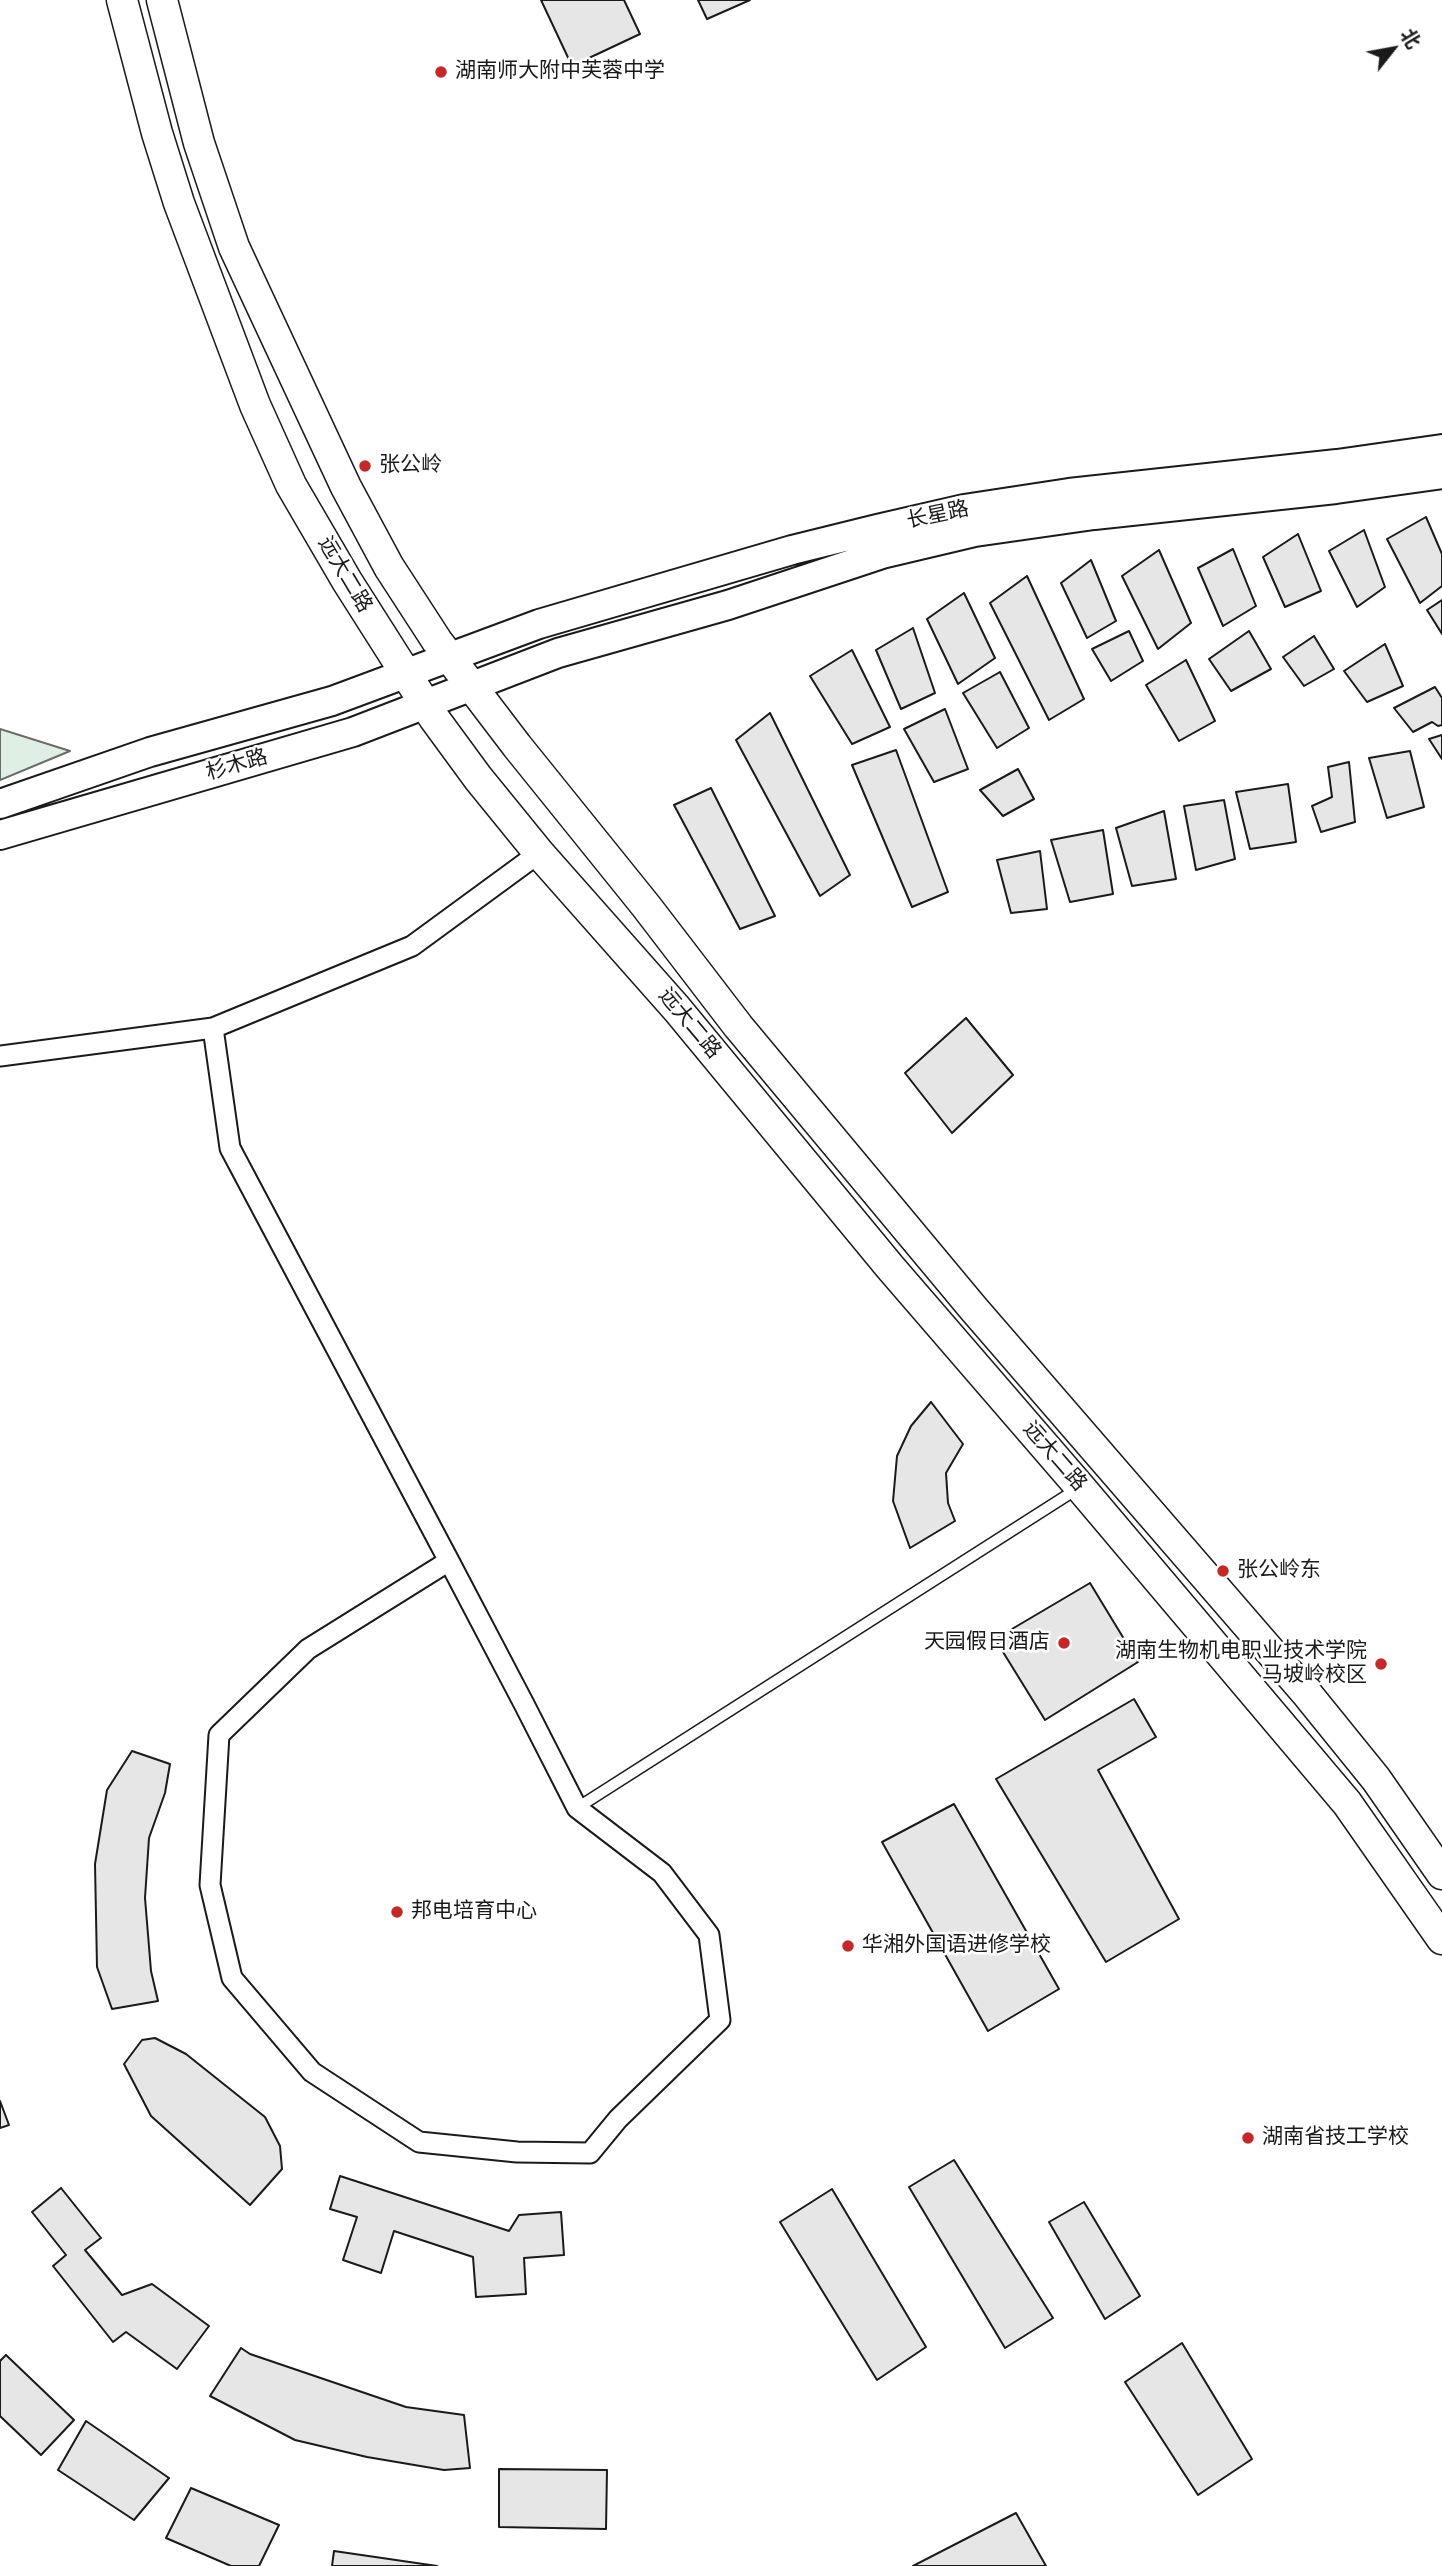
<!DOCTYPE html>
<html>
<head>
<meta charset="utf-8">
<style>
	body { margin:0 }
	#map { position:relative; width:1442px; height:2566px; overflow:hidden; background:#fff; font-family:"Titillium Web","Noto Sans SC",sans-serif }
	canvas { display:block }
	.north { position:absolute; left:1358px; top:14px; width:70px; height:70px; -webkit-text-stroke:5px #fff; paint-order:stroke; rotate:59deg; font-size:19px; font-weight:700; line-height:28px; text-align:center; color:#1a1a1a }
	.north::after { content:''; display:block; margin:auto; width:24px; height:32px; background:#1a1a1a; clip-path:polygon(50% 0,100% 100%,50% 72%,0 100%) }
</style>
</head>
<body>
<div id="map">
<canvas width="1442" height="2566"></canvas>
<div class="north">北</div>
</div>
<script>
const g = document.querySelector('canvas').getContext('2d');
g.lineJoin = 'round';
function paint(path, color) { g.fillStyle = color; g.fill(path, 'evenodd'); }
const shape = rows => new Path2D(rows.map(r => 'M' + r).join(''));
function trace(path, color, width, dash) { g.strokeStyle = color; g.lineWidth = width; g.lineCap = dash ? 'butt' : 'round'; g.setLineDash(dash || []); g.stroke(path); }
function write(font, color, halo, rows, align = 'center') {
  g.font = font + ' "Titillium Web","Noto Sans SC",sans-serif'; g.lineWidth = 5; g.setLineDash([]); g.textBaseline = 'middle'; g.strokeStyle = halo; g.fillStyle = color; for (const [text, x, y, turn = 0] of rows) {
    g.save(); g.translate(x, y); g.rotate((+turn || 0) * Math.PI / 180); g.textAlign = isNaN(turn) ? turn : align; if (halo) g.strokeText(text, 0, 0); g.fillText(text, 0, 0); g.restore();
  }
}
const green = shape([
	[0,729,70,751,0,780,0,729]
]);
const building = shape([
	[541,0,624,0,640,34,572,66,541,0],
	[698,0,750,0,707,19,698,0],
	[1426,517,1442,554,1442,586,1420,603,1387,539,1426,517],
	[1364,530,1385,587,1357,607,1329,551,1364,530],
	[1298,534,1321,591,1285,607,1263,557,1298,534],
	[1233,549,1256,606,1223,626,1198,568,1233,549],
	[1159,550,1191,623,1158,649,1122,576,1159,550],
	[1091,560,1116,621,1087,638,1061,583,1091,560],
	[1027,576,1084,699,1049,720,990,603,1027,576],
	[964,593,995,658,958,684,927,619,964,593],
	[1442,600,1442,634,1427,610,1442,600],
	[913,628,935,693,901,709,876,650,913,628],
	[1129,631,1143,661,1111,681,1092,649,1129,631],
	[1249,631,1271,669,1231,691,1209,659,1249,631],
	[1314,636,1334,669,1304,686,1283,657,1314,636],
	[1385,644,1403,686,1367,702,1344,671,1385,644],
	[852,650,890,727,852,744,810,676,852,650],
	[1186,660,1215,721,1179,741,1146,685,1186,660],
	[1000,672,1029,728,997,748,963,693,1000,672],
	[1435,687,1442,698,1442,725,1438,726,1432,722,1413,732,1394,708,1435,687],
	[945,709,968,769,934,782,904,729,945,709],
	[770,713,850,875,820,896,736,740,770,713],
	[1442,735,1442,759,1429,739,1442,735],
	[896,750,948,892,912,907,852,765,896,750],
	[1410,751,1424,807,1387,818,1369,758,1410,751],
	[1349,762,1355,822,1321,832,1312,806,1332,797,1328,767,1349,762],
	[1018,769,1034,799,1003,816,980,790,1018,769],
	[1288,784,1296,842,1250,849,1236,792,1288,784],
	[711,788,775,916,740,929,674,805,711,788],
	[1224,800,1235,859,1196,870,1184,806,1224,800],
	[1164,811,1176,879,1132,886,1116,828,1164,811],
	[1103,830,1113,894,1070,902,1051,840,1103,830],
	[1040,851,1047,909,1011,913,997,860,1040,851],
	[966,1018,1013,1075,952,1133,905,1073,966,1018],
	[931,1402,963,1444,946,1473,948,1503,955,1521,910,1548,893,1501,897,1456,911,1426,931,1402],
	[1090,1583,1138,1662,1045,1720,995,1639,1090,1583],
	[1134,1699,1156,1737,1098,1770,1179,1919,1106,1962,996,1779,1134,1699],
	[132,1751,170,1764,165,1793,149,1838,145,1898,151,1971,158,2001,112,2009,97,1967,95,1864,107,1790,132,1751],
	[954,1804,1059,1989,988,2031,882,1842,954,1804],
	[155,2038,186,2054,265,2117,280,2146,282,2169,250,2205,151,2116,124,2064,142,2040,155,2038],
	[0,2101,9,2125,0,2128,0,2101],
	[954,2160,1053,2318,1005,2348,909,2187,954,2160],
	[340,2176,509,2231,519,2215,561,2212,564,2255,524,2258,526,2294,476,2297,473,2257,394,2231,381,2273,343,2260,357,2217,330,2209,340,2176],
	[61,2188,101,2238,85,2250,122,2295,152,2284,209,2326,177,2369,126,2332,113,2342,53,2266,66,2255,32,2212,61,2188],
	[832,2189,926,2347,877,2380,780,2222,832,2189],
	[1084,2202,1140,2296,1105,2319,1049,2222,1084,2202],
	[1182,2343,1252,2459,1198,2495,1125,2382,1182,2343],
	[241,2348,250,2354,406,2407,464,2415,470,2468,444,2470,367,2457,295,2440,210,2396,241,2348],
	[6,2355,74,2420,41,2455,0,2416,0,2361,6,2355],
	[86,2421,169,2478,134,2520,58,2470,86,2421],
	[499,2469,607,2470,606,2529,499,2527,499,2469],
	[191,2488,279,2525,259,2566,231,2566,166,2538,191,2488],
	[1016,2513,1046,2566,913,2566,1016,2513],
	[334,2551,437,2566,332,2566,334,2551]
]);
const lane = shape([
	[577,1808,1077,1489]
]);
const street = shape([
	[213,1028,230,1148,449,1561,524,1704,577,1808,662,1873,709,1935,720,2020,618,2119,590,2153,517,2152,419,2142,312,2072,232,1978,210,1885,219,1735,308,1649,449,1561],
	[0,1056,213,1028,412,946,539,853]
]);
const secondary = shape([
	[0,804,150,752,332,701,539,624,792,550,877,529,964,509,1069,493,1337,464,1442,449],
	[0,835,353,732,558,653,728,605,882,554,975,532,1094,515,1336,489,1442,474]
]);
const primary = shape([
	[122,0,157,133,179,203,255,405,291,485,347,581,434,718,478,778,539,853,677,1009,890,1267,1080,1487,1347,1803,1442,1939],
	[162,0,199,143,234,247,346,487,389,567,437,641,517,746,646,906,738,1026,973,1308,1308,1695,1376,1779,1442,1874]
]);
const markers = [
	[441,72,7,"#c62828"],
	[365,466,7,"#c62828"],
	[1223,1571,7,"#c62828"],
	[1064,1643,7,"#c62828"],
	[1381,1664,7,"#c62828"],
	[397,1912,7,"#c62828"],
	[848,1946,7,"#c62828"],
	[1248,2138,7,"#c62828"]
];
const poiNames = [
	["湖南师大附中芙蓉中学",455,72],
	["张公岭",379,466],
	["张公岭东",1237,1571],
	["天园假日酒店",1050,1643,"right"],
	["湖南生物机电职业技术学院",1367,1652,"right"],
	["马坡岭校区",1367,1676,"right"],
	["邦电培育中心",411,1912],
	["华湘外国语进修学校",862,1946],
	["湖南省技工学校",1262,2138]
];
const streetNames = [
	["长星路",938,516,-12],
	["远大二路",344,575,59],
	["杉木路",237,766,-16],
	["远大二路",689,1024,50],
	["远大二路",1054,1457,49]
];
paint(green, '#e0efe3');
trace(green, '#6a6a6a', 2);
paint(building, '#e6e6e6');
trace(building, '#1a1a1a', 2);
trace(lane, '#1a1a1a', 13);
trace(street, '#1a1a1a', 23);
trace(secondary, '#1a1a1a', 32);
trace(primary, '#1a1a1a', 33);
trace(lane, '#fff', 10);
trace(street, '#fff', 19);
trace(secondary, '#fff', 28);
trace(primary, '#fff', 30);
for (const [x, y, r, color] of markers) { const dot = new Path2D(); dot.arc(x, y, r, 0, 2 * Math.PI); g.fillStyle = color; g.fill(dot); trace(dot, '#fff', 2.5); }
write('21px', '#1a1a1a', '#fff', poiNames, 'left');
write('21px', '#1a1a1a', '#fff', streetNames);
</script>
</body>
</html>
